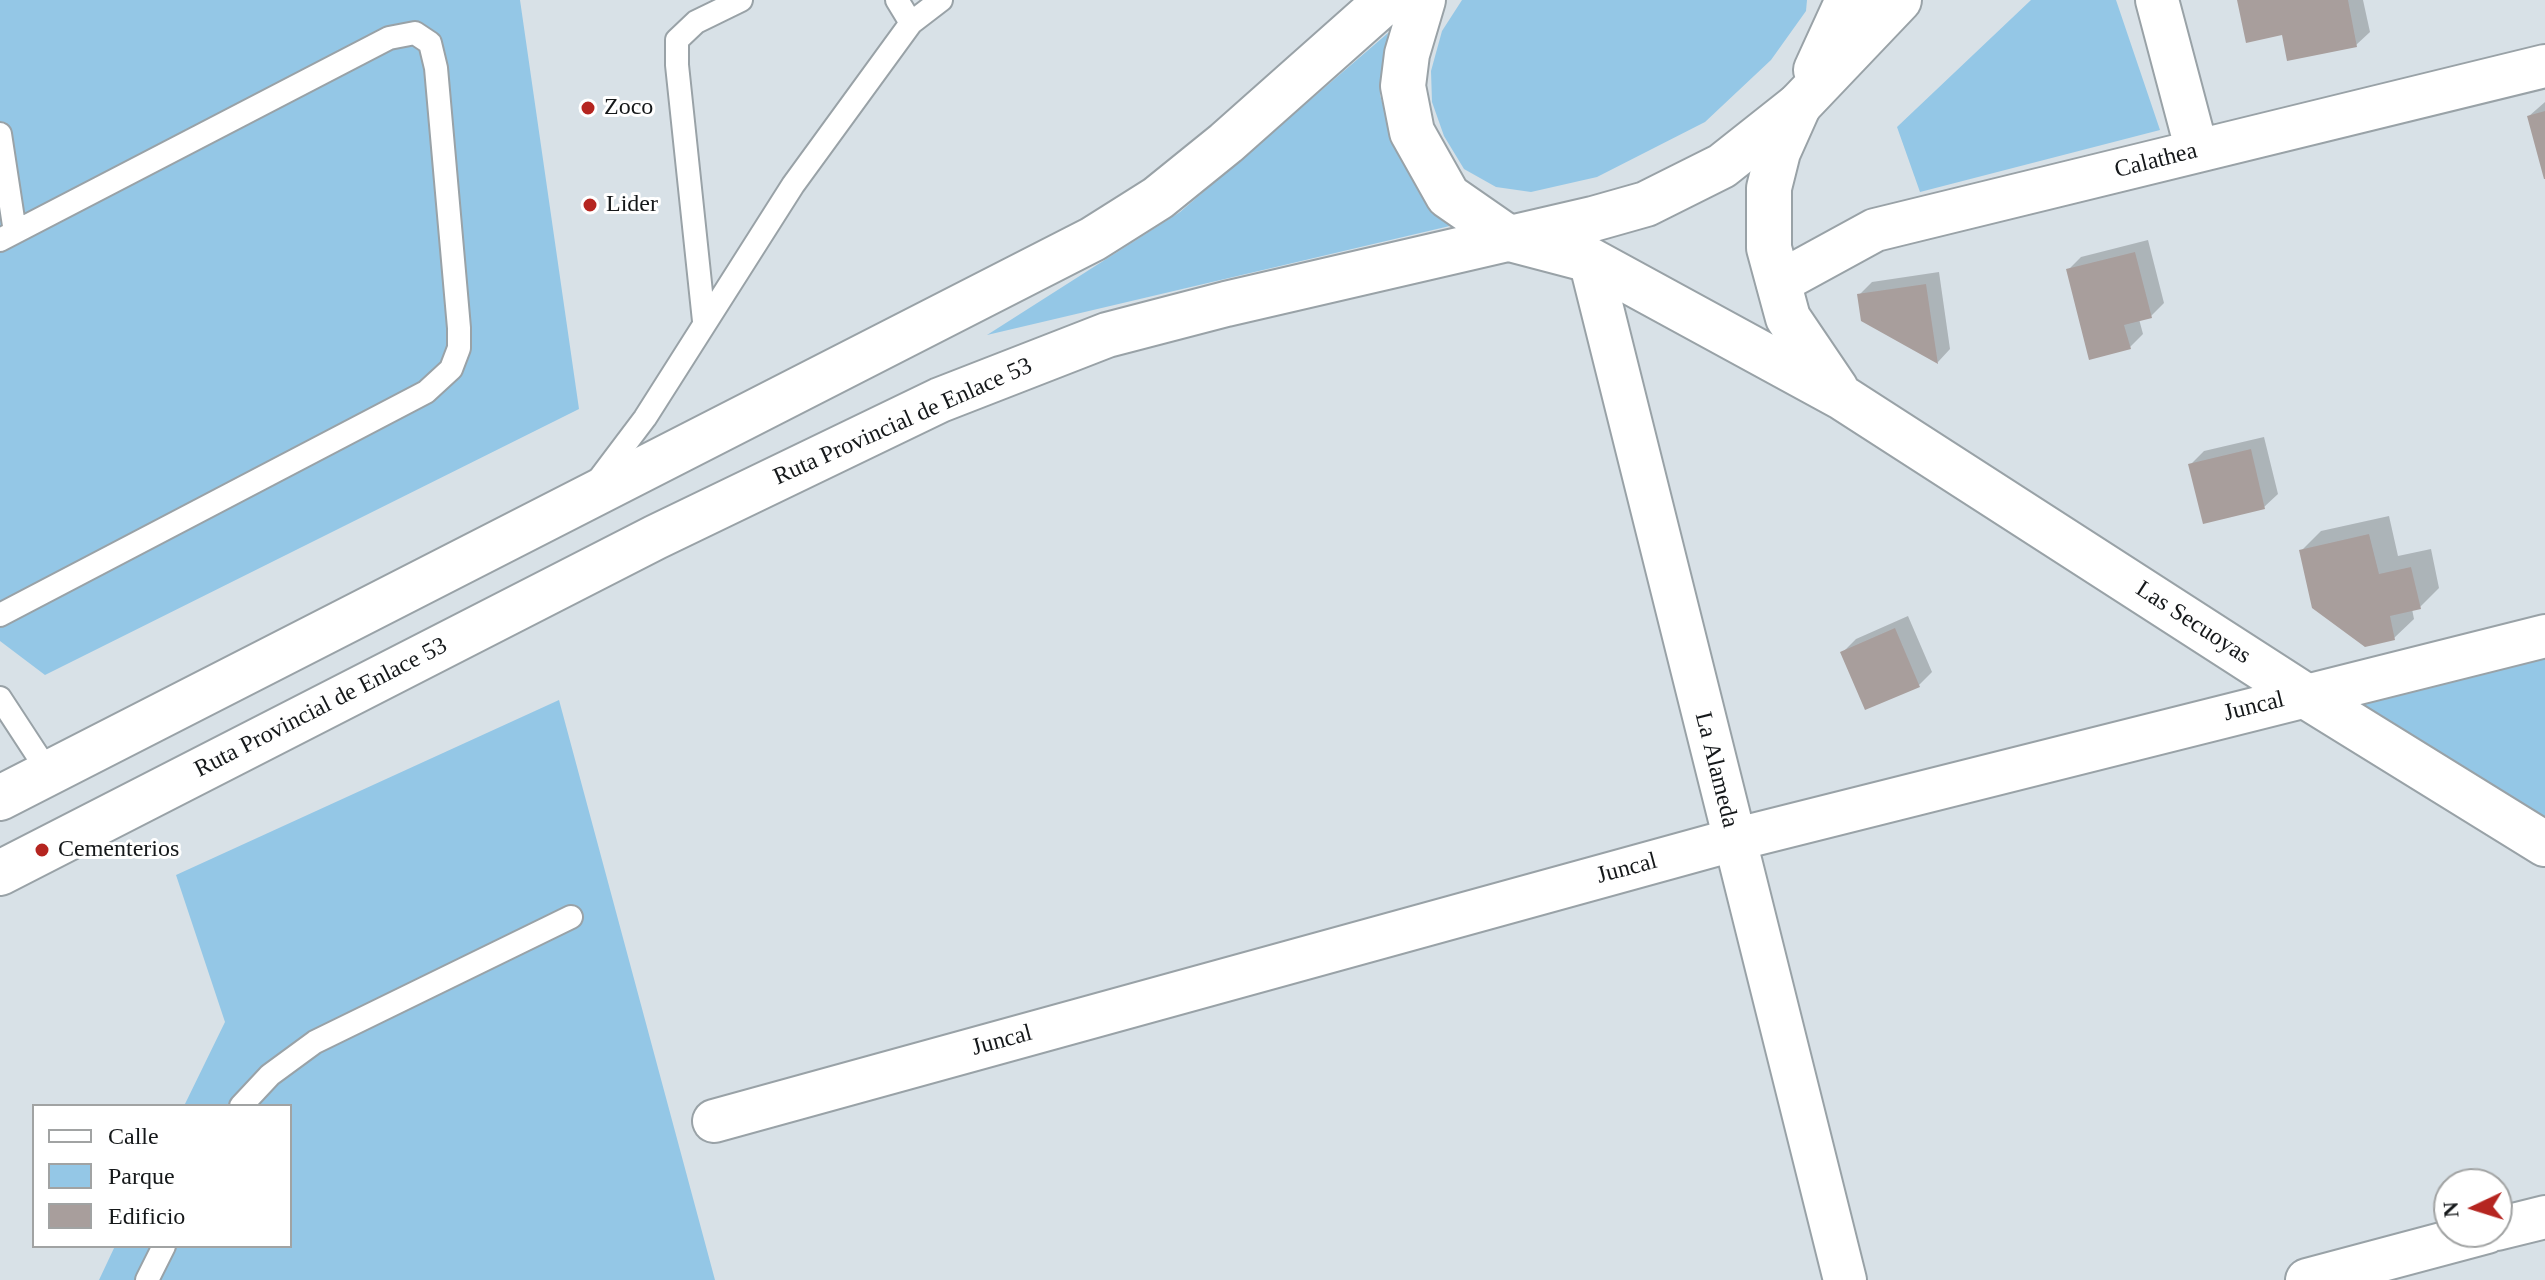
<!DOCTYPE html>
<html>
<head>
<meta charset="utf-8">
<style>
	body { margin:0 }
	#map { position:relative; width:2545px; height:1280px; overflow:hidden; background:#d8e1e7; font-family:"Times New Roman",serif }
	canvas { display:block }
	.legend { position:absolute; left:32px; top:1104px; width:260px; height:144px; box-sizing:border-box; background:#fff; border:2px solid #a1a3a3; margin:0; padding:10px 14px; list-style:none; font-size:24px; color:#15181a }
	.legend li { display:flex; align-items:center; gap:16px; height:40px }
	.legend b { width:40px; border:2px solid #a1a3a3 }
	.north { position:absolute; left:2433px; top:1168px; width:80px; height:80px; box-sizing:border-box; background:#fff; border:2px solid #a1a3a3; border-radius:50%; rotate:266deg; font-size:22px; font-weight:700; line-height:32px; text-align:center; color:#15181a }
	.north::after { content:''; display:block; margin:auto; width:28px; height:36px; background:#b52520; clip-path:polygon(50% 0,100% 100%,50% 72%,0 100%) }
</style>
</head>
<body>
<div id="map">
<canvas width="2545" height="1280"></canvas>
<ul class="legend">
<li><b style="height:10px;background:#fff"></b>Calle</li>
<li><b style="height:22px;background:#94c7e6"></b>Parque</li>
<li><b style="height:22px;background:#a89e9c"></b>Edificio</li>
</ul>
<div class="north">N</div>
</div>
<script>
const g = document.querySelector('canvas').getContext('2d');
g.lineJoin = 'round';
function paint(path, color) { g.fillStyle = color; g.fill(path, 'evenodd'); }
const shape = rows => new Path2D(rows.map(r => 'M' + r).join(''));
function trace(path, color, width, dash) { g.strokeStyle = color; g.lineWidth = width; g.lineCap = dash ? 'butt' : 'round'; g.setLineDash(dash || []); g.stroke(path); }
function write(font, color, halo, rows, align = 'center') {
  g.font = font + ' "Times New Roman",serif'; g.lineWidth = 6; g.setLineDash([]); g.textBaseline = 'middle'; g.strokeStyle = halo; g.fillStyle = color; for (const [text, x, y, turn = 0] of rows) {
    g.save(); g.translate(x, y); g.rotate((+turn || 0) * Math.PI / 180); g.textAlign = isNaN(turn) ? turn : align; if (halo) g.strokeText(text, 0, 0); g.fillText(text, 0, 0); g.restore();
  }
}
const green = shape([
	[0,0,520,0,579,409,45,675,0,641],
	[1462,0,1807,0,1806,11,1771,60,1705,122,1597,177,1531,192,1496,187,1464,169,1444,136,1432,102,1431,71,1442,31],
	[2031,0,2116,0,2160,130,1920,192,1897,127],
	[1388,33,1380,95,1396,150,1421,196,1454,225,987,335,1180,212],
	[2545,658,2545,824,2357,706],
	[559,700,715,1280,99,1280,115,1246,290,1246,290,1106,184,1106,225,1022,176,875]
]);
const shadow = shape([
	[2239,0,2363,0,2370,32,2356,45,2284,33],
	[2545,102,2545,175,2529,116],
	[2148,240,2164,303,2151,316,2139,319,2143,334,2130,347,2068,270,2081,257],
	[1939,272,1950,349,1938,362,1862,320,1859,295,1872,282],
	[2264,437,2278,494,2264,507,2191,464,2204,451],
	[2389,516,2398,556,2431,549,2439,588,2420,607,2412,609,2414,619,2394,638,2301,551,2321,531],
	[1908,616,1932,672,1919,685,1843,652,1856,639]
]);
const building = shape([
	[2237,0,2348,0,2357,47,2287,61,2282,35,2246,43],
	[2545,111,2545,179,2544,179,2527,116],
	[2135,252,2152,318,2124,325,2131,349,2089,360,2066,269],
	[1926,284,1938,364,1861,321,1857,294],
	[2251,449,2265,509,2203,524,2188,464],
	[2369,534,2379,574,2411,567,2421,609,2390,616,2395,640,2365,647,2312,608,2299,550],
	[1895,628,1920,687,1865,710,1840,652]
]);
const service = shape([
	[897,0,911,23],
	[0,134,15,232],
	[0,240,389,38,415,33,430,43,436,68,459,328,459,348,451,369,426,392,0,615],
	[704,321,677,65,677,40,696,22,741,0],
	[596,483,645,418,793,185,911,23,941,0],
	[0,698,49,773],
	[241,1106,270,1075,315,1042,571,917],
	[147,1280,164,1246]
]);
const minor = shape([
	[2157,0,2197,151],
	[1590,260,1845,1280],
	[1778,283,1875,230,2545,66],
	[714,1121,1733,840,2545,636],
	[2497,1229,2545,1217],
	[2307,1280,2487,1232]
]);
const secondary = shape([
	[1799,105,1778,152,1769,188,1769,248,1788,318,1836,389],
	[1510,239,1590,260,1843,398,2304,695,2545,844]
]);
const primary = shape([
	[1423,0,1407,54,1403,86,1412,132,1448,196,1510,239],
	[1816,70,1848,0],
	[0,798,1093,239,1158,198,1226,143,1387,0],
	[0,873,656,537,940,400,1107,335,1226,304,1593,219,1646,204,1722,166,1799,105,1899,0]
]);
const markers = [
	[588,108,8,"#b52520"],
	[590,205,8,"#b52520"],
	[42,850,8,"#b52520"]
];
const poiNames = [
	["Zoco",604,108],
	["Lider",606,205],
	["Cementerios",58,850]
];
const streetNames = [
	["Calathea",2156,161,-14],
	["Ruta Provincial de Enlace 53",903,422,-24],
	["Las Secuoyas",2193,623,33],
	["Juncal",2254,707,-14],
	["Ruta Provincial de Enlace 53",321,708,-27],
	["La Alameda",1716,770,76],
	["Juncal",1627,869,-15],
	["Juncal",1002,1041,-15]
];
paint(green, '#94c7e6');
paint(shadow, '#0003');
paint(building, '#a89e9c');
trace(service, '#99a2a7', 26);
trace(minor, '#99a2a7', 46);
trace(secondary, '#99a2a7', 48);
trace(primary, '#99a2a7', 48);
trace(service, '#fff', 22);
trace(minor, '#fff', 42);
trace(secondary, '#fff', 44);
trace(primary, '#fff', 44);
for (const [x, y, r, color] of markers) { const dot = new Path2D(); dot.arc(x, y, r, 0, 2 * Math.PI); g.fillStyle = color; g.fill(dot); trace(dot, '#fff', 3); }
write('24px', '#15181a', '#fff', poiNames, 'left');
write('24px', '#15181a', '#fff', streetNames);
</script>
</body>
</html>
